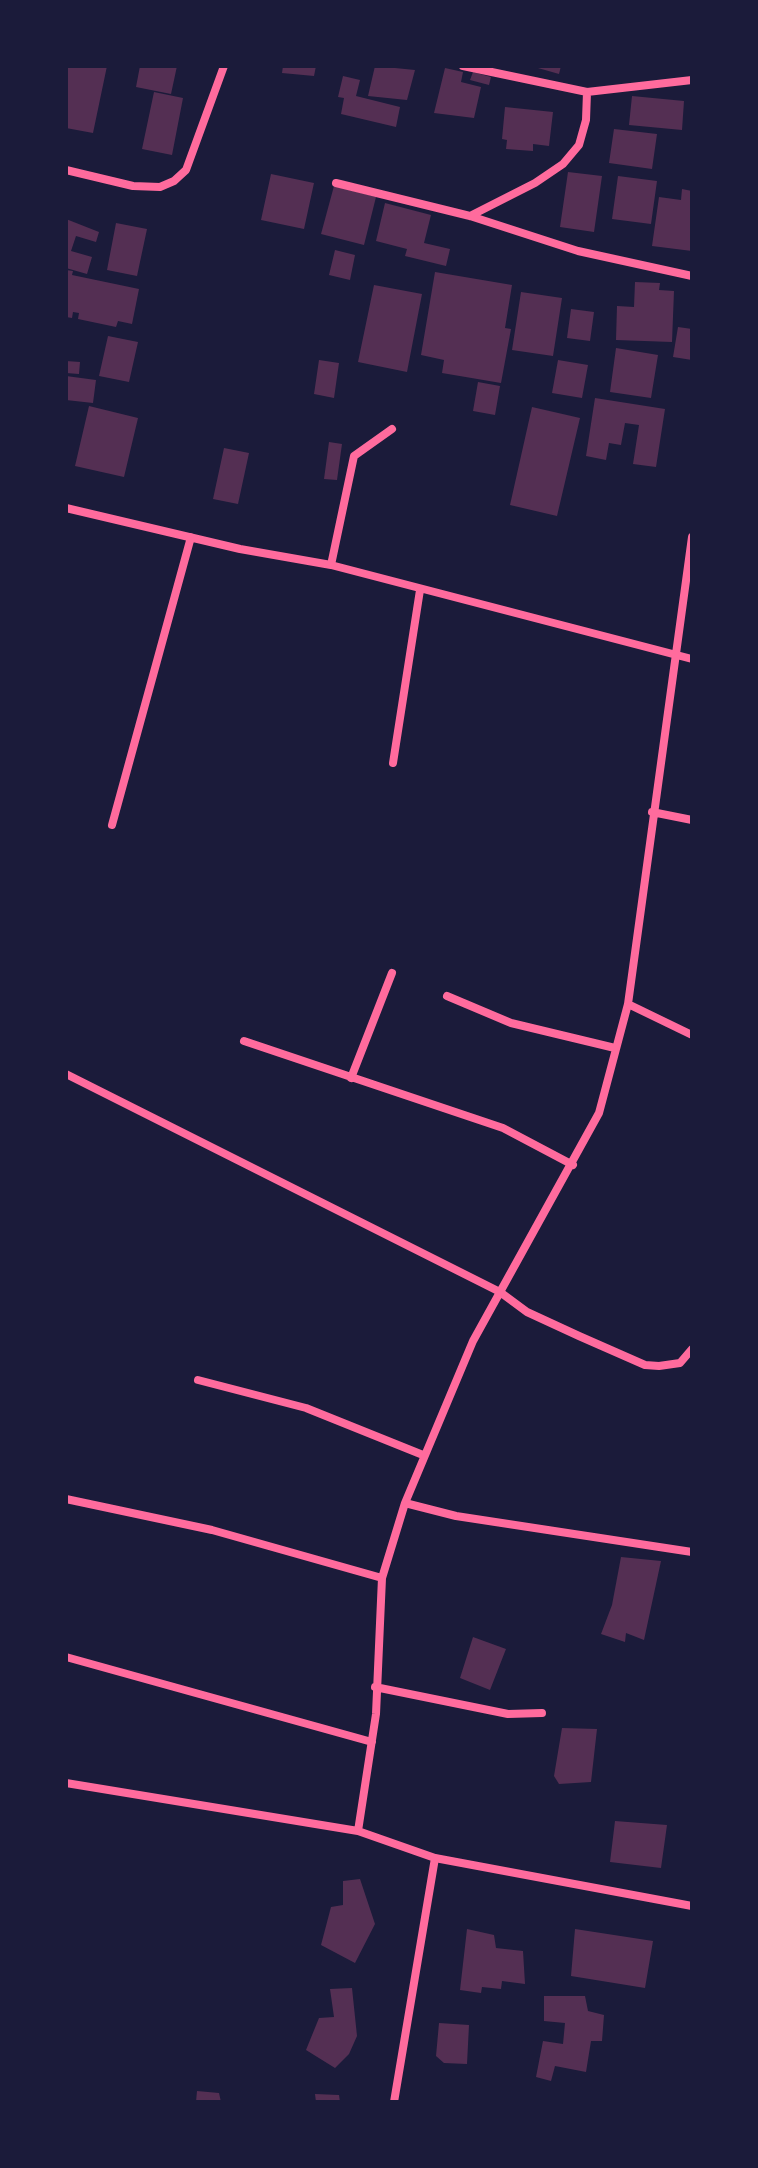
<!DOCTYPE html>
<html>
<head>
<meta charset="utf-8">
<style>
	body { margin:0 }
	#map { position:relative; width:758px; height:2168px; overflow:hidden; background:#1b1b3a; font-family:"Source Sans 3",sans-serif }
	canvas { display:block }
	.frame { position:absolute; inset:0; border:68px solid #1b1b3a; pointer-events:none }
</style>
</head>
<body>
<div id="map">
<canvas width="758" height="2168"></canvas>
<div class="frame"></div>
</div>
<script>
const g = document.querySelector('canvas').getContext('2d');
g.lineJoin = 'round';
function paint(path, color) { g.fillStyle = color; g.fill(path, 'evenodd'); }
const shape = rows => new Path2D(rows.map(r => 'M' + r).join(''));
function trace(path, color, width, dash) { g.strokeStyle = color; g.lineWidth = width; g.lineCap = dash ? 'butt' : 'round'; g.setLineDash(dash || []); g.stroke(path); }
const building = shape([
	[66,66,107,66,93,133,66,128],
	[140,66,177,66,171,94,136,87],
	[283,66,316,66,314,76,282,73],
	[375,66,415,70,407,100,368,96],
	[531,66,561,66,559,74],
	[445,68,463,72,461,82,481,87,474,118,434,113],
	[473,72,491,77,489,85,470,80],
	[343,76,360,80,356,96,400,107,396,127,341,114,344,98,338,97],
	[154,92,183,98,172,155,142,149],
	[632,96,684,101,682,130,629,125],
	[505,107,553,112,549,146,533,144,533,151,506,149,507,140,502,139],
	[614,129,657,134,652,169,609,163],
	[568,172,602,176,594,232,560,227],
	[271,174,314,183,304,229,261,220],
	[618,176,657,181,651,224,612,219],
	[334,186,376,197,364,245,321,234],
	[682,189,692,191,692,251,652,246,659,197,681,200],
	[385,203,431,215,424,243,450,249,446,266,405,256,407,249,376,241],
	[66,219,99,232,96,242,76,236,71,251,92,257,87,274,66,268],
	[116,223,147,229,137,276,107,270],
	[335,250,355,255,350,280,329,275],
	[66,270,73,271,72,275,139,289,132,324,118,321,116,327,78,319,79,313,73,312,72,318,66,317],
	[435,272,512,285,505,328,511,329,501,383,442,373,444,360,421,355],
	[635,282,660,283,659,290,674,291,672,342,616,340,617,306,634,307],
	[374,285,422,294,407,372,358,362],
	[521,292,562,298,553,356,512,350],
	[571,309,594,312,590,341,567,338],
	[678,327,692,329,692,360,673,357],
	[108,336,138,342,129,382,99,376],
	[616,348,658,355,651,398,610,392],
	[319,360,339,363,334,398,314,394],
	[558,360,588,365,582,398,552,393],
	[66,361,80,362,79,374,66,373],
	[66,376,96,380,93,403,66,400],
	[478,382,500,386,495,415,473,411],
	[595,398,665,409,656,467,633,464,639,425,625,423,621,445,609,443,606,460,586,456],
	[89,406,138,418,124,477,75,466],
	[532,407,580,418,557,516,510,505],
	[329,442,342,444,337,480,324,479],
	[224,448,249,453,238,504,213,499],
	[621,1557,661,1561,644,1640,626,1633,625,1642,601,1634,612,1605],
	[473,1637,506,1649,490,1690,460,1678],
	[562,1728,597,1729,591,1782,559,1784,554,1776],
	[615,1821,667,1825,661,1868,610,1862],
	[360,1879,375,1924,355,1963,321,1945,331,1907,343,1905,343,1881],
	[467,1929,494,1935,496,1948,523,1951,525,1984,502,1981,501,1989,482,1987,481,1993,460,1990],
	[575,1929,653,1941,645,1988,571,1976],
	[352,1988,357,2036,349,2054,335,2068,306,2050,319,2018,334,2017,330,1989],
	[544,1996,585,1996,588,2011,604,2015,602,2041,591,2041,586,2072,555,2066,551,2081,536,2077,543,2041,563,2044,565,2023,544,2021],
	[439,2023,469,2025,467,2064,444,2063,436,2056],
	[197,2091,219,2093,221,2102,196,2102],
	[315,2094,339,2095,340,2102,316,2102]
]);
const minor = shape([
	[463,66,587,92,692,80],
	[66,170,133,186,160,187,174,181,186,170,224,66],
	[336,183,470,216,578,251,692,276],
	[470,216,535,183,563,164,579,145,586,120,587,92],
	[66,508,240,549,331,565,692,659],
	[331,565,354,456,392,429],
	[393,763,420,590],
	[652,812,692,820],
	[112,825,191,537],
	[447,996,511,1023,615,1048],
	[628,1004,692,1035],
	[244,1041,503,1128,573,1165],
	[66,1074,500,1292,527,1312,579,1336,645,1365,659,1366,680,1363,692,1349],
	[351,1078,392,973],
	[198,1380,306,1408,423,1455],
	[66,1499,212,1530,382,1578],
	[405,1503,456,1516,692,1552],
	[66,1657,372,1742],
	[375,1687,508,1714,542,1713],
	[66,1783,358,1831,435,1858,692,1906],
	[358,1831,376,1714,382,1578,405,1503,473,1341,599,1113,628,1004,692,537],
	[394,2102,435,1858]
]);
paint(building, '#542f53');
trace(minor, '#ff6b9d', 8);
</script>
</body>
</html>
